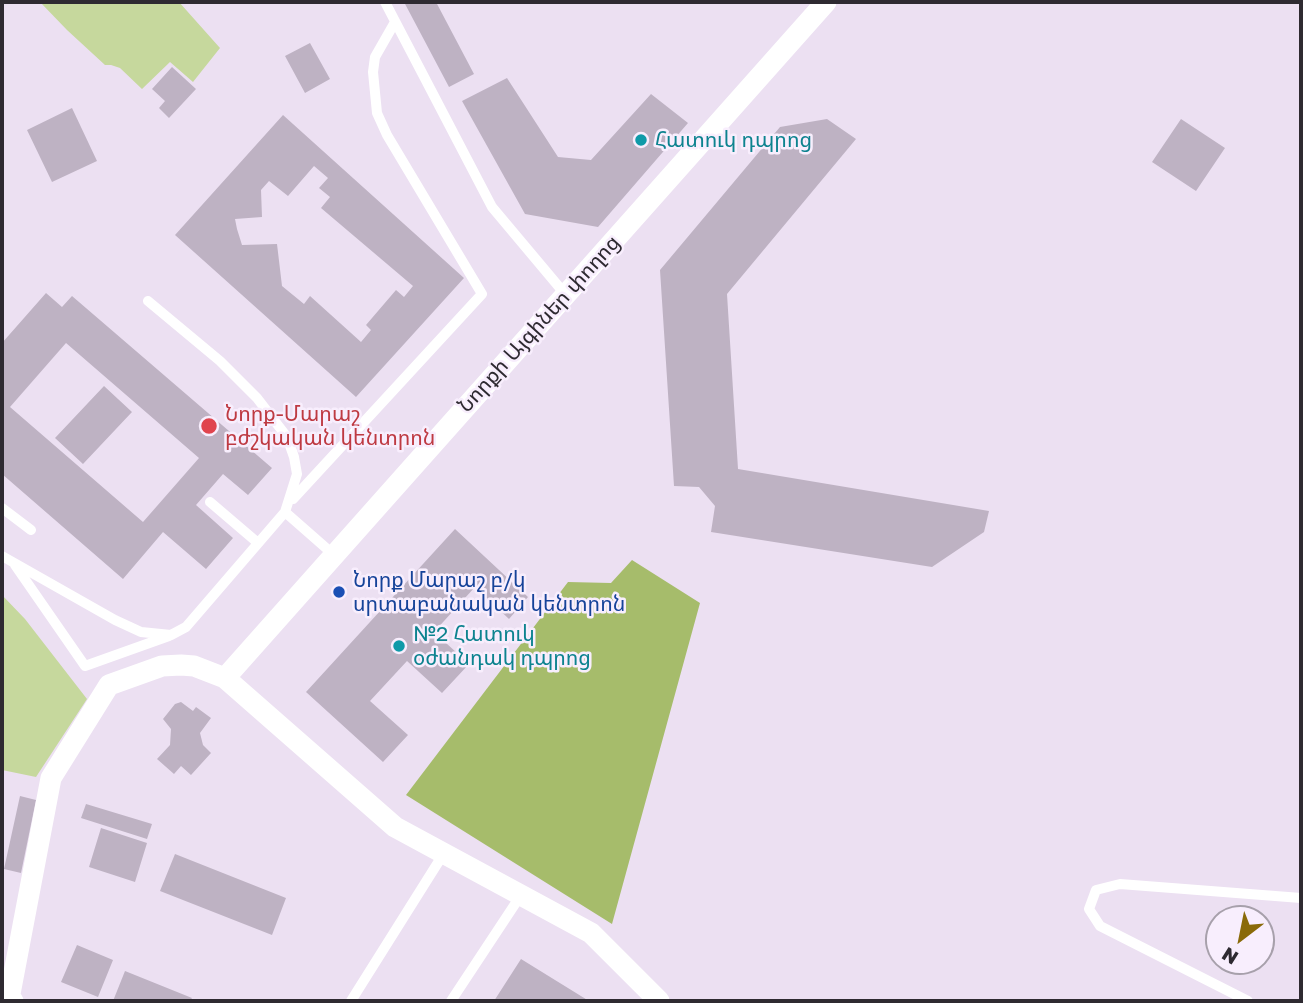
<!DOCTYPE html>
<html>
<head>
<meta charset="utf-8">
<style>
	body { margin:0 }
	#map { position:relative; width:1303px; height:1003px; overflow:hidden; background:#ece0f2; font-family:"Golos Text",sans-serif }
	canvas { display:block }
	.frame { position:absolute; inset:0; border:4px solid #2e2a31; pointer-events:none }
	.north { position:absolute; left:1205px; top:905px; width:70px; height:70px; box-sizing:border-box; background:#f8eefd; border:2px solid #a7a0ab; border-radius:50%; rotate:212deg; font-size:19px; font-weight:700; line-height:28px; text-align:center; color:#2e2a31 }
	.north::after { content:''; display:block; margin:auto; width:24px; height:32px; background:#8a6a09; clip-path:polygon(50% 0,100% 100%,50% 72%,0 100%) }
</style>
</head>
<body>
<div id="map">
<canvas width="1303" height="1003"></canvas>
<div class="frame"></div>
<div class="north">N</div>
</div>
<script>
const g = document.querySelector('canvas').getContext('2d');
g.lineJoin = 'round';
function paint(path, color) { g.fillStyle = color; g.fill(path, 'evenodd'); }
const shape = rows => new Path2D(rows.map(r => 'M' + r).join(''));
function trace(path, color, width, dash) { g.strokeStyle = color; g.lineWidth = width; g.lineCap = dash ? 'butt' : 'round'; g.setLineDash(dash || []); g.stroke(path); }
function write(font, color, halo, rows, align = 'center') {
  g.font = font + ' "Golos Text","Noto Sans Armenian",sans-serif'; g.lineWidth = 5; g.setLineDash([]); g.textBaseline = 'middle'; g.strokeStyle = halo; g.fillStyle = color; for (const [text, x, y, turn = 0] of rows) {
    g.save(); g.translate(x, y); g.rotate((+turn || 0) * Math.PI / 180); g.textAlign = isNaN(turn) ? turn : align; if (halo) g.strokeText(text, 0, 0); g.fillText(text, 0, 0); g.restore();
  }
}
const green = shape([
	[40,2,179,2,220,48,193,82,170,62,142,89,120,68,111,65,105,65,67,30],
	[2,595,25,619,87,699,36,777,2,770]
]);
const forest = shape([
	[632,560,700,603,612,924,406,795,568,582,611,583]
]);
const building = shape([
	[404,2,436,2,474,74,449,87],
	[310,43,330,79,305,93,285,56],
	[172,67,196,89,169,118,159,108,165,101,152,89],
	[507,78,558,157,591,160,651,94,688,123,598,227,525,214,462,101],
	[72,108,97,161,52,182,27,130],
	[283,115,464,278,356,397,175,235],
	[314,166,328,178,319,188,330,197,321,208,413,286,404,297,396,290,366,325,371,330,361,342,310,296,304,304,282,286,277,244,242,245,237,229,235,219,262,217,261,190,269,181,288,196],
	[827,119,856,139,727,294,738,469,989,511,984,532,932,567,711,532,715,506,699,487,674,486,660,270,780,127],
	[1181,119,1225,148,1196,191,1152,162],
	[46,293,62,307,72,296,272,468,248,495,223,474,196,505,233,538,206,569,163,532,123,579,2,474,2,343],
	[66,343,199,458,143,522,10,407],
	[104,386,132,412,83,464,55,438],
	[455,529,528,597,509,619,475,587,434,632,469,664,442,693,407,661,370,701,408,735,383,762,306,692],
	[181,702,193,711,196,707,211,718,200,733,203,745,211,753,191,775,181,766,174,774,157,759,170,745,171,729,163,719,175,704],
	[20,796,36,800,21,873,4,869],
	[86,804,152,824,147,839,81,818],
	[101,828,147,843,135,882,89,867],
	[175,854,286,898,272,935,160,891],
	[77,945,113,960,98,997,61,982],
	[521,959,589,1001,494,1001],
	[125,971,192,998,190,1001,113,1001]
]);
const lane = shape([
	[385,2,492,207,565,294],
	[293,499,482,294,387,135,377,113,373,72,375,57,395,22],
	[210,502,258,543],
	[2,508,31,530],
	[285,512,334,555],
	[2,556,115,620,141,632,171,635,186,627,285,512,297,474,294,457,287,437,257,398,220,361,148,301],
	[15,565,85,666,169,636],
	[351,1001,444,853],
	[451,1001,521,895],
	[1248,1001,1100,926,1089,909,1096,890,1120,884,1301,898]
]);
const street = shape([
	[225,678,826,2],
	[13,1001,9,999,51,778,109,685,162,666,181,665,194,666,225,678,395,827,591,933,659,1001]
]);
const markers = [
	[641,140,7,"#0f9aa8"],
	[209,426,9,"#e0444e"],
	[339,592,7,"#1a4fb4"],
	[399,646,7,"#0f9aa8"]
];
const cultureNames = [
	["Հատուկ դպրոց",655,140],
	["№2 Հատուկ",413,634],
	["օժանդակ դպրոց",413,658]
];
const streetNames = [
	["Նորքի Այգիներ փողոց",539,324,-48]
];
const healthNames = [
	["Նորք-Մարաշ",225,414],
	["բժշկական կենտրոն",225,438]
];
const transitNames = [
	["Նորք Մարաշ բ/կ",353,580],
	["սրտաբանական կենտրոն",353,604]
];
paint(green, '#c6d89d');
paint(forest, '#a6bc6b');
paint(building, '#beb2c3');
trace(lane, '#fff', 10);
trace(street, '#fff', 21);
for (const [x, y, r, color] of markers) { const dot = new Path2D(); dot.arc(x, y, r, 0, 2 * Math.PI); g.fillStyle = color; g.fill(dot); trace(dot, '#f8eefd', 2.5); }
write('21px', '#0d838f', '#f8eefd', cultureNames, 'left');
write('21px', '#2e2a31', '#f8eefd', streetNames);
write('21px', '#be3a42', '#f8eefd', healthNames, 'left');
write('21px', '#164399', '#f8eefd', transitNames, 'left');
</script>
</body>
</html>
